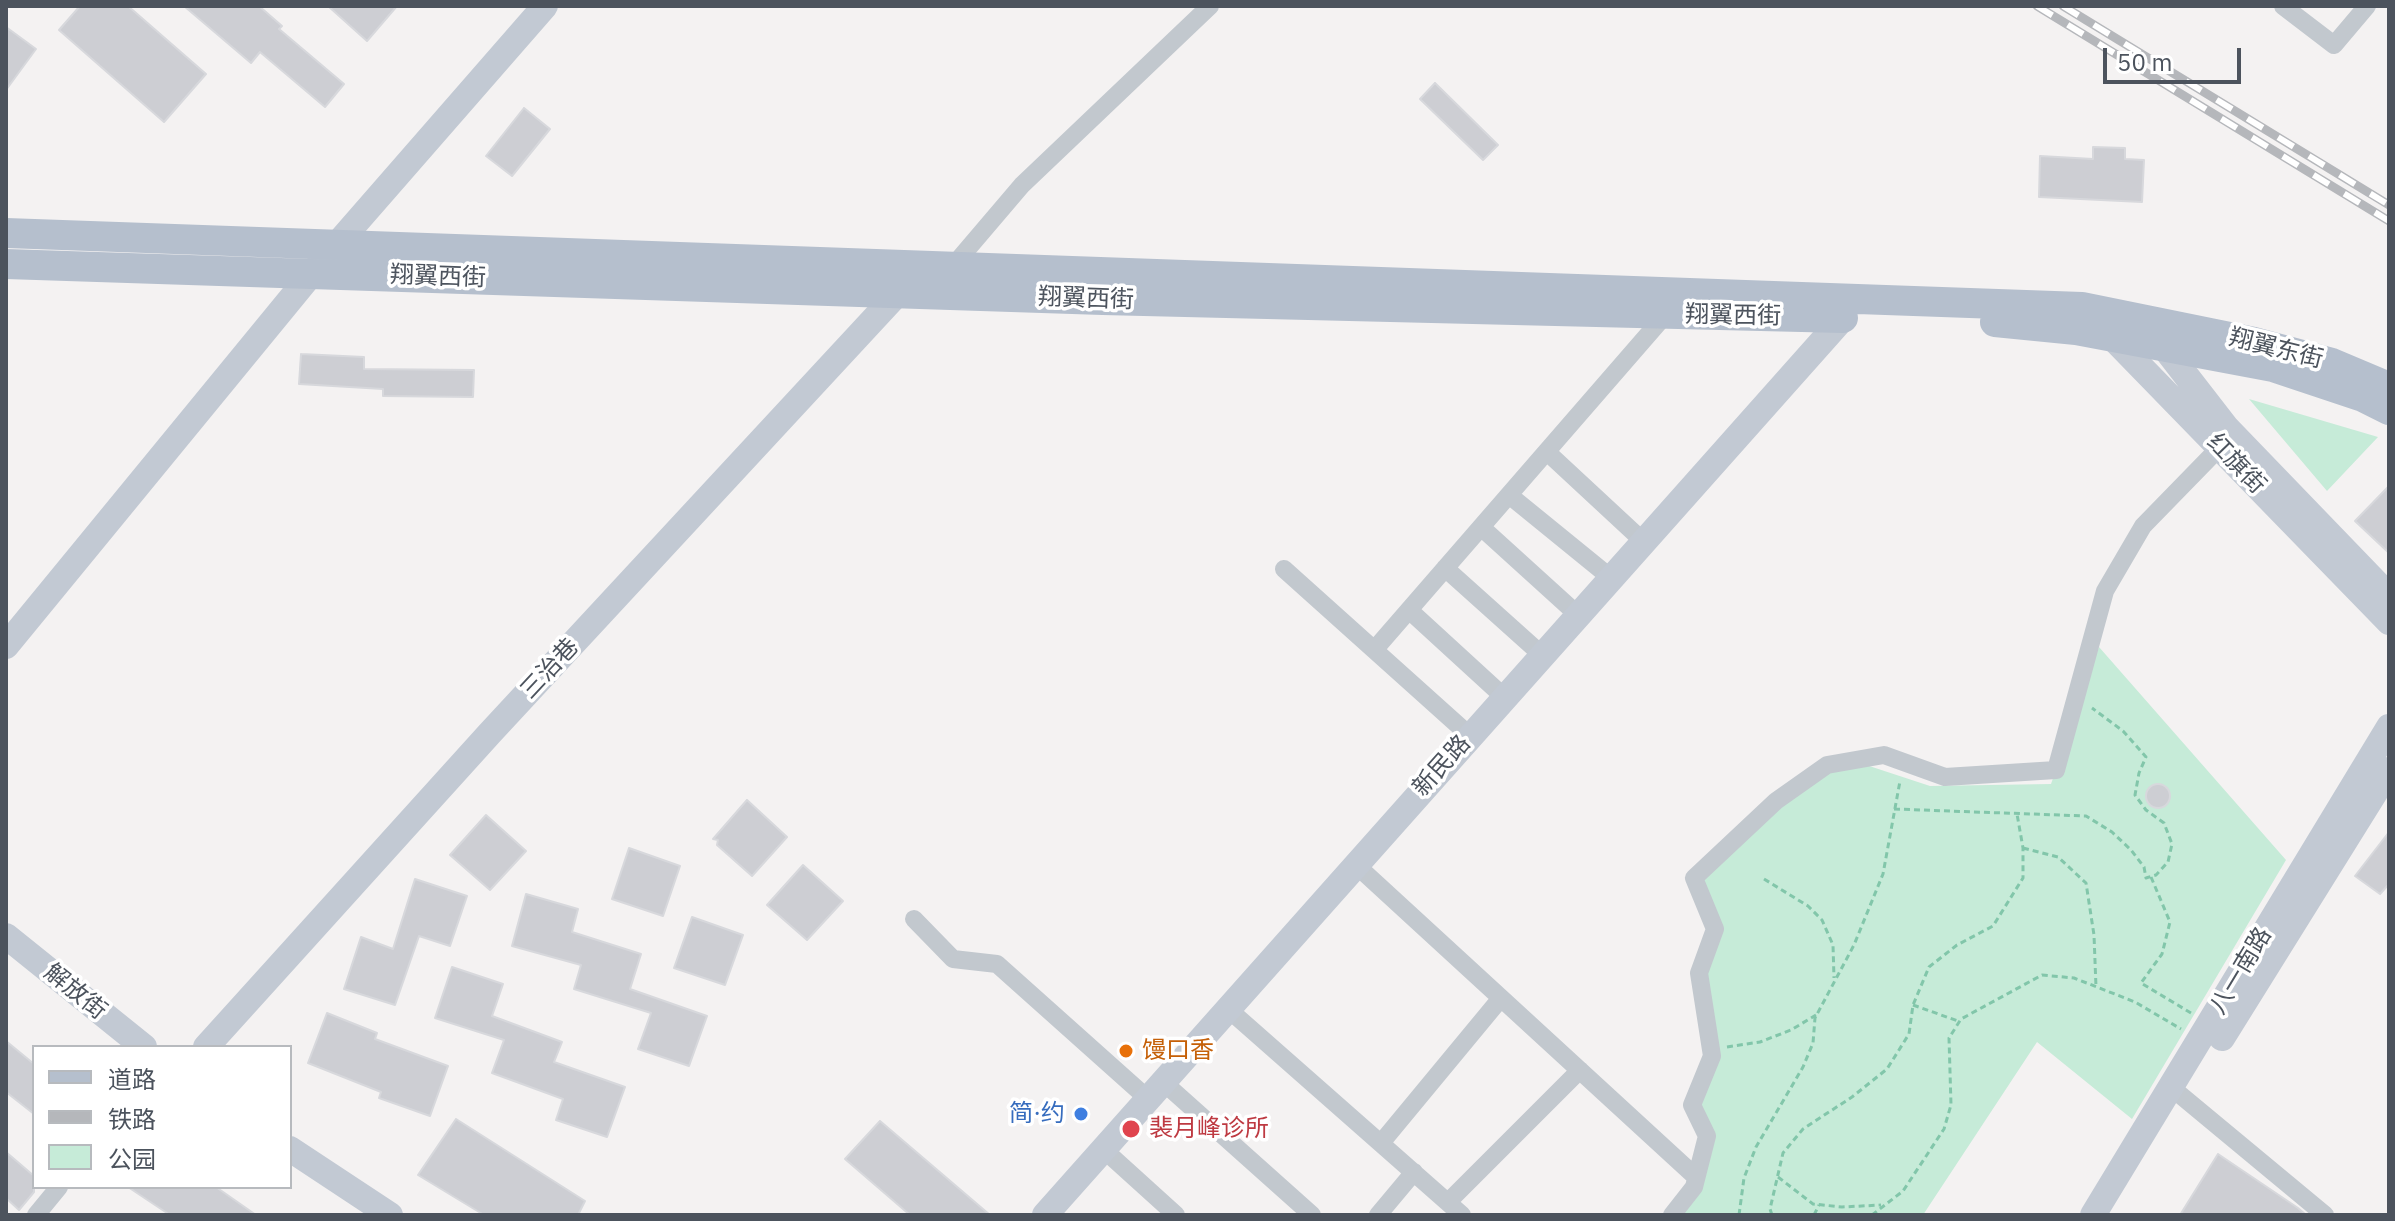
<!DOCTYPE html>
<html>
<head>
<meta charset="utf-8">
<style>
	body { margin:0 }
	#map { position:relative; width:2395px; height:1221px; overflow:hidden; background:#f4f2f2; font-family:"IBM Plex Sans","Noto Sans SC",sans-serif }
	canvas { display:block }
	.frame { position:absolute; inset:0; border:8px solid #4c535d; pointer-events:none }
	.legend { position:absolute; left:32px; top:1045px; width:260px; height:144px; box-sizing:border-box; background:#fff; border:2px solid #b7babe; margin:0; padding:10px 14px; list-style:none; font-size:24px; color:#4c535d }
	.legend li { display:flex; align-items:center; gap:16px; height:40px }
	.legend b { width:40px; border:2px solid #b7babe }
	.scale { position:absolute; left:2103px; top:48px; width:138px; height:36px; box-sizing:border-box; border:4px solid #4c535d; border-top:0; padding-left:10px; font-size:24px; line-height:28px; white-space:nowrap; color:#4c535d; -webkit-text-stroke:6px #fff; paint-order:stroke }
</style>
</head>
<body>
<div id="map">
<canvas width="2395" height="1221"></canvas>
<div class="frame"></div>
<ul class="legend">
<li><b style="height:10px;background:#b5bfcd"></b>道路</li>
<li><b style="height:10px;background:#b5b7bb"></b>铁路</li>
<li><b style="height:22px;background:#c6ebd8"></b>公园</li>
</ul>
<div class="scale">50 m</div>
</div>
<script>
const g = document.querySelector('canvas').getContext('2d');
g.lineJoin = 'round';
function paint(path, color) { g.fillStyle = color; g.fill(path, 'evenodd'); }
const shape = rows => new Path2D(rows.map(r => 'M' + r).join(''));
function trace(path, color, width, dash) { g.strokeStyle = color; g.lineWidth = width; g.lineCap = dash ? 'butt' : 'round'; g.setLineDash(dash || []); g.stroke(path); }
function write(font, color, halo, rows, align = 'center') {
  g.font = font + ' "IBM Plex Sans","Noto Sans SC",sans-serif'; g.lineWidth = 7; g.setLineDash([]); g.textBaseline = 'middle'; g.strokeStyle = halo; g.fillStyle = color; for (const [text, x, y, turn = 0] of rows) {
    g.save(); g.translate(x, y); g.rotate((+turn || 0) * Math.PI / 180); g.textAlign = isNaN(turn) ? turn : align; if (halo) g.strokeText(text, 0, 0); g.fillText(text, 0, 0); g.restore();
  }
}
const green = shape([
	[2249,399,2378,437,2327,491],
	[2099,647,2286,860,2132,1119,2037,1042,1923,1215,1672,1215,1707,1136,1692,1105,1712,1058,1697,965,1719,921,1694,878,1776,801,1851,760,1930,786,2051,784]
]);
const building = shape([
	[80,6,128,6,206,74,164,122,59,30,80,6],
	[184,6,259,6,282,26,279,29,344,84,325,107,260,52,251,63,184,6],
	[328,6,397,6,367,41,328,6],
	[6,27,36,49,6,90,6,27],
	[1435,83,1498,145,1483,160,1420,99,1435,83],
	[524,108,550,129,512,176,486,156,524,108],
	[2093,147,2125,148,2125,159,2144,160,2142,202,2039,197,2040,156,2093,159,2093,147],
	[301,354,364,357,364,369,474,370,473,397,383,396,383,389,299,384,301,354],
	[2389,486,2389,553,2355,521,2389,486],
	'2146 796a12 12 0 1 1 24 0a12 12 0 1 1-24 0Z',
	[747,800,787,837,752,876,717,845,718,840,713,839,747,800],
	[486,815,526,851,490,890,450,855,486,815],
	[2389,832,2389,884,2380,894,2355,876,2389,832],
	[629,848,680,866,663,916,612,899,629,848],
	[803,865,843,901,807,940,767,905,803,865],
	[415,879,467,896,450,946,419,936,395,1005,344,989,361,937,393,949,415,879],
	[526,894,578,909,572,932,641,954,630,989,707,1016,689,1066,638,1049,651,1013,574,989,581,965,512,946,526,894],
	[692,917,743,935,725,985,674,968,692,917],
	[452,967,503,984,492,1016,562,1042,554,1062,625,1087,607,1137,556,1120,563,1099,492,1073,504,1040,435,1018,452,967],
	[327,1013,377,1033,375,1039,448,1066,430,1116,379,1098,381,1092,308,1063,327,1013],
	[6,1041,34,1064,34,1114,6,1092,6,1041],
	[456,1119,585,1201,578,1215,484,1215,418,1175,456,1119],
	[880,1121,990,1215,910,1215,845,1159,880,1121],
	[6,1152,34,1176,34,1192,19,1210,6,1198,6,1152],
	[2218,1154,2298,1208,2306,1215,2180,1215,2218,1154],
	[128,1187,216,1187,256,1215,170,1215,128,1187]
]);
const path = shape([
	[1894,809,2086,816,2112,832,2131,850,2144,867,2146,878,2156,875,2168,862,2172,844,2164,823,2146,810,2135,795,2139,773,2146,757,2123,731,2092,708],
	[2023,848,2058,857,2086,883,2094,935,2096,987],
	[2151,877,2170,922,2162,954,2141,983,2191,1013],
	[1764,879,1808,906,1822,920,1833,945,1834,978],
	[1913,1005,1958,1021],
	[1727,1047,1760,1042,1791,1030,1816,1015],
	[1778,1177,1813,1204,1842,1207,1881,1205],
	[1739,1215,1744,1178,1756,1147,1803,1067,1813,1043,1815,1018,1854,945,1883,874,1900,781],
	[1772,1215,1770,1209,1783,1153,1803,1129,1852,1097,1887,1069,1909,1034,1913,1005,1929,967,1957,945,1993,926,2023,878,2023,848,2017,814],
	[1814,1215,1819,1205],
	[1872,1215,1903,1191,1944,1129,1951,1105,1949,1038,1961,1019,2042,975,2074,978,2135,1002,2181,1029]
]);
const street = shape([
	[2283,6,2334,45,2367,6],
	[953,266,1022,185,1210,6],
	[1547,452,1644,542],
	[1509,495,1611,578],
	[1481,527,1578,615],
	[1445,568,1542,655],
	[1284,569,1469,735],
	[1409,610,1504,697],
	[1375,649,1666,314],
	[1355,864,1696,1177],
	[914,919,953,959,997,964,1147,1098],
	[1227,1008,1462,1215],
	[1162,1081,1312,1215],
	[2172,1088,2325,1215],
	[1381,1143,1501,998],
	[1102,1148,1176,1215],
	[1448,1202,1580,1070],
	[36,1215,59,1187],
	[1378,1215,1414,1172],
	[1672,1215,1694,1187,1707,1136,1692,1105,1712,1056,1699,973,1715,929,1694,878,1776,801,1827,765,1884,755,1945,777,2056,770,2105,591,2143,526,2219,448]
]);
const secondary = shape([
	[2104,329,2389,622],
	[2162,335,2164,347,2226,427,2389,596],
	[6,646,312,273,545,6],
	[6,936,144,1047],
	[2222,1038,2389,770],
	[206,1047,490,733,898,293],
	[290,1149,390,1215],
	[1045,1215,1843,318],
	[2093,1215,2389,727]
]);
const primary = shape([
	[6,233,2082,307,2254,342,2332,363,2389,387],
	[6,264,1103,300,1843,318],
	[1995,322,2076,330,2273,367,2363,397,2389,410]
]);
const rail = shape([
	[2037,6,2389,221],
	[2063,6,2389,205]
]);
const markers = [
	[1126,1051,8,"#e8710a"],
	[1081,1114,8,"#3f7fe0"],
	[1131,1129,10,"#e0444e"]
];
const streetNames = [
	["翔翼西街",438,277,2],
	["翔翼西街",1086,299,2],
	["翔翼西街",1733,316,1],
	["翔翼东街",2276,349,14],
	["红旗街",2236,464,46],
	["三治巷",550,669,-47],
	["新民路",1442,766,-48],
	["八一南路",2241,971,-59],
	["解放街",75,992,39]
];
const foodNames = [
	["馒口香",1142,1051]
];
const shopNames = [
	["简·约",1065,1114]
];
const healthNames = [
	["裴月峰诊所",1149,1129]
];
paint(green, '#c6ebd8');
paint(building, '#cdced3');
trace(building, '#d7d8dc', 2);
trace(path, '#82c6aa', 3, [6, 4]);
trace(street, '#c2c8ce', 18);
trace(secondary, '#c2c9d3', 26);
trace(primary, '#b5bfcd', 30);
trace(rail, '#b5b7bb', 9);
trace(rail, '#fff', 6, [18]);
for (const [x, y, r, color] of markers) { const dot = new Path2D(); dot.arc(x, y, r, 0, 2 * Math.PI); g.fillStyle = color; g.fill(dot); trace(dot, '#fff', 3); }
write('24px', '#4c535d', '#fff', streetNames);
write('24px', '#c56008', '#fff', foodNames, 'left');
write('24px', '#366cbe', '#fff', shopNames, 'right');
write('24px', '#be3a42', '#fff', healthNames, 'left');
</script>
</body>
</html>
